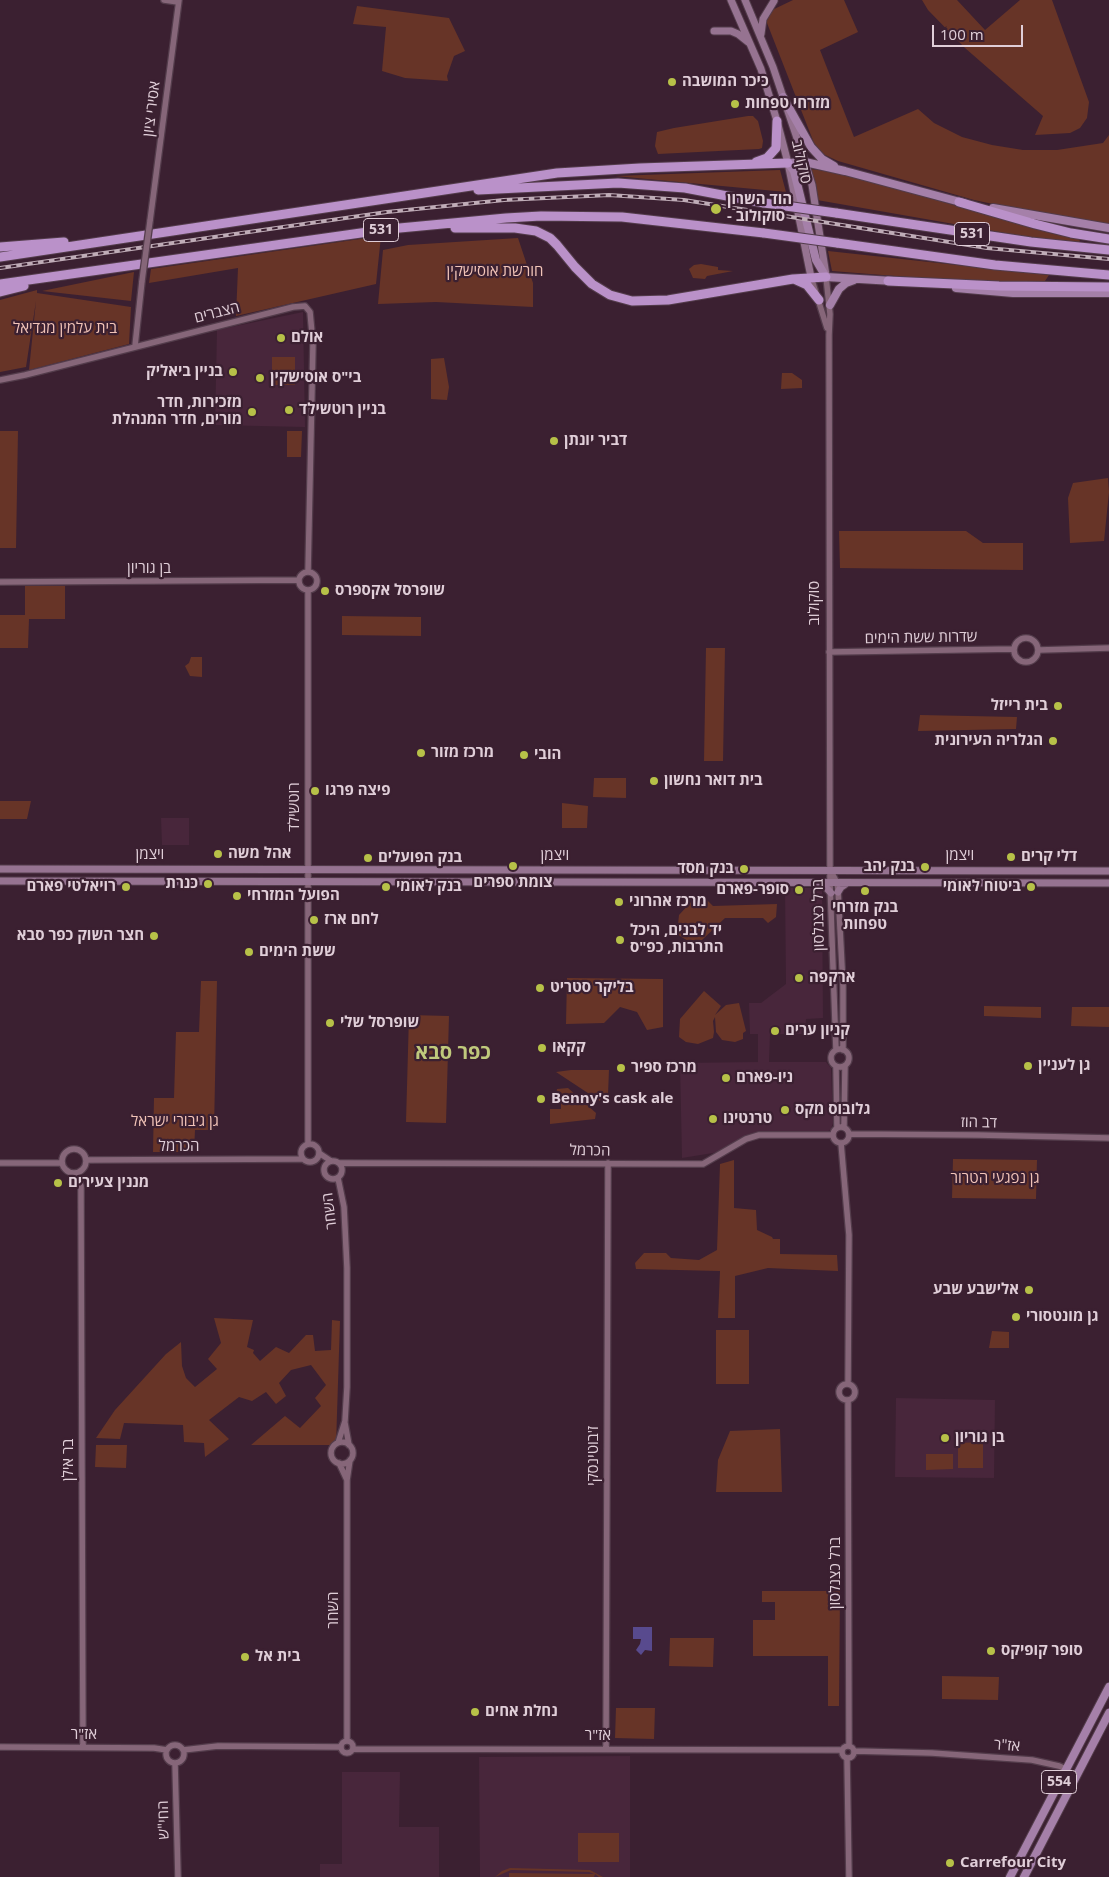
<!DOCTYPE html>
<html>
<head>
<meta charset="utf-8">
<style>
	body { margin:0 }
	#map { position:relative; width:1109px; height:1877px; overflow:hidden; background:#3b2031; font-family:"Open Sans",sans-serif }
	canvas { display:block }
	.scale { position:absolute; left:932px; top:25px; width:91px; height:22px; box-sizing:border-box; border:2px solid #e0ced8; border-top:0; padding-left:6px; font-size:15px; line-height:18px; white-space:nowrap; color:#e0ced8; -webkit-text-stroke:4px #3b2031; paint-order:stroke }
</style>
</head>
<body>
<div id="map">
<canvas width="1109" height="1877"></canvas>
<div class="scale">100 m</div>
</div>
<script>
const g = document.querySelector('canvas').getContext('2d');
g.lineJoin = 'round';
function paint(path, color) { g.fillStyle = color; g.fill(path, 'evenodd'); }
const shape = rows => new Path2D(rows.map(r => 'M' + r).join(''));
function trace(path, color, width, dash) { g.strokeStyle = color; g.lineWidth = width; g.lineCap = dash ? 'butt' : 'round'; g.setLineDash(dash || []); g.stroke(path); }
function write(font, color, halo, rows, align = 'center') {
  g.font = font + ' "Open Sans",Heebo,sans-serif'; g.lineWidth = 4.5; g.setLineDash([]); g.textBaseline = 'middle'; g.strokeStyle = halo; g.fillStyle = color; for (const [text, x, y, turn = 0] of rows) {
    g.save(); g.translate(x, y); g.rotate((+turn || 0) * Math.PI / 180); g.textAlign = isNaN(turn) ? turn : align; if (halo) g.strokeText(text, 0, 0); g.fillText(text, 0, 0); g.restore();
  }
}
const built = shape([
	[303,312,305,427,215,425,217,330],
	[161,818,189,818,189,845,162,845],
	[785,888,822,888,823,1018,806,1019,805,1034,770,1034,769,1062,826,1062,831,1068,833,1123,831,1129,827,1132,762,1133,719,1152,682,1158,680,1063,758,1062,758,1034,750,1034,749,1003,761,1003,786,984],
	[896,1398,995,1400,994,1478,895,1477],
	[630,1756,630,1877,480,1877,479,1757],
	[342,1772,400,1772,399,1827,439,1827,439,1877,320,1877,320,1864,342,1864]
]);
const green = shape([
	[793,0,844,0,858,32,820,50,854,137,918,109,934,123,962,137,992,145,1023,150,1057,150,1103,143,1109,135,1109,226,1084,223,974,200,838,161,823,154,814,143,767,23,766,16,768,12],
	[922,0,957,0,985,30,1020,0,1052,0,1089,102,1087,118,1080,128,1070,133,1035,135,1043,116,965,48,928,10],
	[357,6,449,18,465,51,454,56,447,76,448,81,405,78,382,71,386,27,353,24],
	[748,116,753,116,758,121,763,141,762,148,759,149,658,154,655,146,657,132,674,128],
	[810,169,843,173,1054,234,1080,239,1079,244,1045,240,817,200],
	[780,170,786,192,615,176],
	[381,236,376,284,236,316,238,268,149,283,151,269],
	[518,238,533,283,533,307,436,302,378,304,383,250,408,245],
	[828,251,1049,275,1045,281,1006,283,958,281,832,271],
	[701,264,718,267,718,270,733,271,707,276,705,279,693,278,689,269,694,265],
	[134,272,131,301,42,291],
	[37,290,37,293,131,307,129,344,29,370,36,301,26,367,0,372,0,300],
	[272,357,295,357,295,385,272,385],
	[444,358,449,387,447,400,431,399,431,359],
	[782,373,792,373,802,380,802,388,781,389],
	[0,431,18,431,16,548,0,548],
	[287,431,302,431,301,457,287,457],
	[1108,478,1109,492,1104,541,1070,543,1068,498,1073,483],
	[839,531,966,531,983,543,1023,543,1023,570,840,568],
	[25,586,65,586,65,619,29,619,28,648,0,648,0,615,25,615],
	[342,616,421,617,421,636,342,635],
	[706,648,725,648,723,761,704,761],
	[191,657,202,657,202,677,190,676,185,666,189,663],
	[920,715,1017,717,1016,729,918,731],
	[594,778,626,778,626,798,593,797],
	[0,801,31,801,27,819,0,819],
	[562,803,588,806,587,828,562,828],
	[701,894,713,906,777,904,776,917,768,923,763,918,725,918,702,940,694,945,677,934,679,915,691,902],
	[567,978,663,979,663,1027,647,1030,637,1012,620,1007,604,1023,566,1024],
	[201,981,217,981,214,1130,195,1130,194,1152,153,1152,154,1098,174,1098,176,1032,199,1032],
	[704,991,721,1006,715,1015,726,1005,739,1003,746,1031,743,1033,743,1039,735,1042,722,1040,716,1032,715,1017,713,1021,714,1032,713,1038,698,1044,686,1042,679,1037,680,1019],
	[984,1006,1041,1007,1041,1018,984,1016],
	[1072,1007,1109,1007,1109,1027,1071,1026],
	[409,1015,449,1016,446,1123,406,1122],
	[571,1070,609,1070,608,1095,601,1096,600,1101,556,1072],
	[568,1088,596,1113,595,1119,550,1124,550,1109,561,1109,561,1103,555,1099,557,1089],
	[953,1159,1037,1160,1036,1199,952,1198],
	[734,1160,734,1208,756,1210,757,1230,772,1237,773,1239,780,1239,780,1254,837,1255,838,1271,768,1268,735,1276,735,1318,718,1318,720,1271,636,1269,635,1263,644,1253,666,1253,671,1258,699,1260,717,1250,720,1164],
	[214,1318,253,1320,247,1347,254,1350,253,1353,260,1361,276,1347,289,1353,306,1335,313,1335,315,1351,331,1350,332,1320,340,1321,336,1445,251,1445,285,1416,300,1428,321,1406,315,1398,326,1385,311,1365,291,1370,279,1383,286,1396,276,1404,266,1392,252,1401,239,1397,209,1420,229,1439,205,1457,204,1443,184,1442,183,1425,124,1423,120,1439,96,1438,115,1410,166,1354,181,1342,182,1366,186,1378,195,1387,217,1369,208,1359,221,1343],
	[716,1330,749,1330,749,1384,716,1384],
	[992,1331,1009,1332,1009,1348,989,1348],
	[780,1429,782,1492,716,1492,718,1460,730,1431],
	[983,1442,983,1468,958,1468,958,1443],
	[96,1445,127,1445,126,1468,95,1467],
	[926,1454,953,1454,953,1469,926,1470],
	[762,1591,840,1591,839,1706,828,1706,828,1656,753,1656,753,1620,775,1620,775,1602,762,1602],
	[670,1638,714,1638,713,1667,669,1666],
	[942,1676,999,1677,998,1700,942,1699],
	[616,1708,655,1708,654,1739,615,1738],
	[578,1833,619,1833,619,1862,578,1862],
	[510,1868,590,1870,603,1877,599,1877,595,1874,594,1877,509,1877,509,1873,594,1874,589,1872,511,1870,495,1877,502,1871]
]);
const water = shape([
	[633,1627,652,1627,652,1651,645,1650,641,1655,636,1650,640,1644,641,1639,633,1639]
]);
const tertiary = shape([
	[164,0,178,2],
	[150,221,179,0],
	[811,277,827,328],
	[826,277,830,314,829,335,830,883,836,1050],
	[135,346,142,281],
	[0,380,25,375,293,307,305,306,310,312,313,344,308,572],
	'299 581a9 9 0 1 1 18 0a9 9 0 1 1-18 0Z',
	[0,582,299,580],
	'1014 650a12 12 0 1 1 24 0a12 12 0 1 1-24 0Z',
	[1039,650,1109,648],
	[829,652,1014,649],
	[831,871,837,883,838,890,843,986,843,1050],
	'831 1058a9 9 0 1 1 18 0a9 9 0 1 1-18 0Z',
	[836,1067,837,1128],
	'833 1135a8 8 0 1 1 16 0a8 8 0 1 1-16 0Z',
	[844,1127,845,1066],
	[849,1134,978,1135,1109,1138],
	[841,1143,849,1235,848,1384],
	'301 1153a9 9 0 1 1 18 0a9 9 0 1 1-18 0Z',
	[308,1144,308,590],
	'62 1161a12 12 0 1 1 24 0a12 12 0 1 1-24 0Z',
	[319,1153,331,1161],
	[86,1160,302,1159],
	'324 1170a9 9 0 1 1 18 0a9 9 0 1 1-18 0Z',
	[0,1163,62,1163],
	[340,1163,703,1164,746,1139,759,1135,833,1135],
	[76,1173,81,1186,81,1202,83,1747],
	'839 1392a8 8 0 1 1 16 0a8 8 0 1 1-16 0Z',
	[848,1400,849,1746],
	[345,1423,349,1445],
	'331 1453a11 11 0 1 1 22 0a11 11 0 1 1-22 0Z',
	[338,1443,345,1421,347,1387,347,1268,344,1207,338,1178],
	[339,1463,347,1480],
	'341 1747a6 6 0 1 1 12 0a6 6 0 1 1-12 0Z',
	[347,1741,347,1480,350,1460],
	'166 1754a9 9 0 1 1 18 0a9 9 0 1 1-18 0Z',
	'842 1752a6 6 0 1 1 12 0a6 6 0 1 1-12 0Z',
	[0,1747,154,1748,167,1750],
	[354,1749,842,1750],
	[606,1749,608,1163],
	[183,1750,218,1746,341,1747],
	[854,1751,932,1753,1032,1760,1059,1766,1066,1769],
	[847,1758,849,1877],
	[175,1763,178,1877]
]);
const secondary = shape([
	[731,0,761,69,777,121,788,163,811,277],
	[745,0,773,67,805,162,812,185,826,275],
	[714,31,731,31,738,34,748,42],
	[761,34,763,19,774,1],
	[0,869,1109,871],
	[0,881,1109,883],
	[822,883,831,893],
	[838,892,841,887,847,883]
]);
const primary = shape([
	[783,97,811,147,822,159,834,166],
	[788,163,794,171,816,260,826,277,893,281],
	[788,163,805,162,845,171,964,203],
	[993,208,1109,228],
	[956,288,1013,293,1109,293],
	[830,305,839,289,846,283,854,280],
	[1010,1877,1109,1687],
	[1024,1877,1109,1713]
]);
const motorway = shape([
	[756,162,767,158,776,148,777,121],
	[478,190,618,183,685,188,764,203],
	[959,202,1035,224,1071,233,1109,239],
	[836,213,1031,242,1109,250],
	[455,228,515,228,536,231,550,238,557,245,575,267,592,284,610,295,632,301,668,300,793,279,826,277],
	[837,243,995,265,1109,275],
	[0,247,64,242],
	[0,257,557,173,640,168,788,163],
	[796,280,807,285,819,300],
	[888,281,999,286,1109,287],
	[0,284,389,229,506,218,541,216,622,217,764,233],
	[0,292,24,286]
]);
const rail = shape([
	[0,268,387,212,504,200,609,195,684,200,987,248,1109,259]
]);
const tertiaryBridge = shape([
	[142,281,150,221]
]);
const motorwayBridge = shape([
	[764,203,836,213],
	[764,233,837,243]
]);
const markers = [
	[672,82,5,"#b7c148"],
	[735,104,5,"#b7c148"],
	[716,209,6,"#b7c148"],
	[281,338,5,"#b7c148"],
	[233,372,5,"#b7c148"],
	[260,378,5,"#b7c148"],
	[289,410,5,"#b7c148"],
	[252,412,5,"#b7c148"],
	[554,441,5,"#b7c148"],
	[325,591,5,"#b7c148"],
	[1058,706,5,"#b7c148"],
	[1053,741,5,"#b7c148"],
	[421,753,5,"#b7c148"],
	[524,755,5,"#b7c148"],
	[654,781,5,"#b7c148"],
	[315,791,5,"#b7c148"],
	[218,854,5,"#b7c148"],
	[1011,857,5,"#b7c148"],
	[368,858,5,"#b7c148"],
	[513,866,5,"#b7c148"],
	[925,867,5,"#b7c148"],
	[744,869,5,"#b7c148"],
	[208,884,5,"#b7c148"],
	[126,887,5,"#b7c148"],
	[386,887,5,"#b7c148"],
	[1031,887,5,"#b7c148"],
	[799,890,5,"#b7c148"],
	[865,891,5,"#b7c148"],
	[237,896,5,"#b7c148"],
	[619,902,5,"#b7c148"],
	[314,920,5,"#b7c148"],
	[154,936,5,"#b7c148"],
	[620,940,5,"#b7c148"],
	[249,952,5,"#b7c148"],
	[799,978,5,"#b7c148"],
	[540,988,5,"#b7c148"],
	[330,1023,5,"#b7c148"],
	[775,1031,5,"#b7c148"],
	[542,1048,5,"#b7c148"],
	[1028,1066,5,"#b7c148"],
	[621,1068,5,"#b7c148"],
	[726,1078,5,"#b7c148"],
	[541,1099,5,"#b7c148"],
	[785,1110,5,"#b7c148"],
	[713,1119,5,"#b7c148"],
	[58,1183,5,"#b7c148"],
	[1029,1290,5,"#b7c148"],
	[1016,1317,5,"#b7c148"],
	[945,1438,5,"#b7c148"],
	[991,1651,5,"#b7c148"],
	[245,1657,5,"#b7c148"],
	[475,1712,5,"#b7c148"],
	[950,1863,5,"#b7c148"]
];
const shields = [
	[381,230,35],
	[972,234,35],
	[1059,1782,35]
];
const shieldNames = [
	["531",381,230],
	["531",972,234],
	["554",1059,1782]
];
const poiNames = [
	["כיכר המושבה",682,82],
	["מזרחי טפחות",745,104],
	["הוד השרון",727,200],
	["- סוקולוב",727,217],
	["אולם",291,338],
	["בניין ביאליק",223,372,"right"],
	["בי\"ס אוסישקין",270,378],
	["מזכירות, חדר",242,403,"right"],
	["מורים, חדר המנהלת",242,420,"right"],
	["בניין רוטשילד",299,410],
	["דביר יונתן",564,441],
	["שופרסל אקספרס",335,591],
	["בית רייזל",1048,706,"right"],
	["הגלריה העירונית",1043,741,"right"],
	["מרכז מזור",431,753],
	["הובי",534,755],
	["בית דואר נחשון",664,781],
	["פיצה פרגו",325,791],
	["אהל משה",228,854],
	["דלי קרים",1021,857],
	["בנק הפועלים",378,858],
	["בנק יהב",915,867,"right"],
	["בנק מסד",734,869,"right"],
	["צומת ספרים",513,883,"center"],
	["כנרת",198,884,"right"],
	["רויאלטי פארם",116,887,"right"],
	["בנק לאומי",396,887],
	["ביטוח לאומי",1021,887,"right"],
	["סופר-פארם",789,890,"right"],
	["הפועל המזרחי",247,896],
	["מרכז אהרוני",629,902],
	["בנק מזרחי",865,908,"center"],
	["טפחות",865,925,"center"],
	["לחם ארז",324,920],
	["יד לבנים, היכל",630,931],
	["התרבות, כפ\"ס",630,948],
	["חצר השוק כפר סבא",144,936,"right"],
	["ששת הימים",259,952],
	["ארקפה",809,978],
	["בליקר סטריט",550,988],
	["שופרסל שלי",340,1023],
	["קניון ערים",785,1031],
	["קקאו",552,1048],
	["גן לעניין",1038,1066],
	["מרכז ספיר",631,1068],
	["ניו-פארם",736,1078],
	["Benny's cask ale",551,1099],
	["גלובוס מקס",795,1110],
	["טרנטינו",723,1119],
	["מננין צעירים",68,1183],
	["אלישבע שבע",1019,1290,"right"],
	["גן מונטסורי",1026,1317],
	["בן גוריון",955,1438],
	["סופר קופיקס",1001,1651],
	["בית אל",255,1657],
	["נחלת אחים",485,1712],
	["Carrefour City",960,1863]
];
const streetNames = [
	["אסירי ציון",152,109,-83],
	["סוקולוב",801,162,77],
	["הצברים",217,313,-14],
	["בן גוריון",149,569],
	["סוקולוב",815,603,-90],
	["שדרות ששת הימים",921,638,-1],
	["רוטשילד",295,807,-90],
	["ויצמן",150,855],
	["ויצמן",555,856],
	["ויצמן",960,856],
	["ברל כצנלסון",819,915,-91],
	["דב הוז",979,1123,1],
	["הכרמל",179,1147],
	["הכרמל",590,1151,1],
	["השחר",330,1211,-97],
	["ז'בוטינסקי",594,1456,-90],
	["בר אילן",69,1460,-90],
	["ברל כצנלסון",836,1573,-90],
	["השחר",334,1610,-90],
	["אז\"ר",84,1735],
	["אז\"ר",598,1736],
	["אז\"ר",1007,1746,4],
	["החי\"ש",164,1820,-91]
];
const parkNames = [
	["חורשת אוסישקין",495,272],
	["בית עלמין מגדיאל",65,329],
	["גן גיבורי ישראל",175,1122],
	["גן נפגעי הטרור",995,1179]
];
const districtNames = [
	["כפר סבא",453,1053]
];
paint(built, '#48263b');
paint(green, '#673427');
paint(water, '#584a8e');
trace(tertiary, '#533c4b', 8);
trace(secondary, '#533c4b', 9);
trace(primary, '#533c4b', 10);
trace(motorway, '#533c4b', 11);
trace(tertiary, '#866679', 5.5);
trace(secondary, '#967391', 7);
trace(primary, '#a580a9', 8);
trace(motorway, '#ba91c9', 9);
trace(rail, '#bfacb7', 4);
trace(rail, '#3b2031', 2, [5.5]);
trace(tertiaryBridge, '#533c4b', 8, []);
trace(motorwayBridge, '#533c4b', 11, []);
trace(tertiaryBridge, '#866679', 5.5);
trace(motorwayBridge, '#ba91c9', 9);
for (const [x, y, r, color] of markers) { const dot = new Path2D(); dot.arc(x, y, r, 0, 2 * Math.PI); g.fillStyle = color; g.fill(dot); trace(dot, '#3b2031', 2); }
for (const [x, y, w] of shields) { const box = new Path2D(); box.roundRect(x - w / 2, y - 11.5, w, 23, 4); g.fillStyle = '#3b2031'; g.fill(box); trace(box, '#e0ced8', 1); }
write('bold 14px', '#e0ced8', null, shieldNames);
write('bold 15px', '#e0ced8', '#3b2031', poiNames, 'left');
write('15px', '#e0ced8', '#3b2031', streetNames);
write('15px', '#f2c4b8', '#3b2031', parkNames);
write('bold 20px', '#c0c97c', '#3b2031', districtNames);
</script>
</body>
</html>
